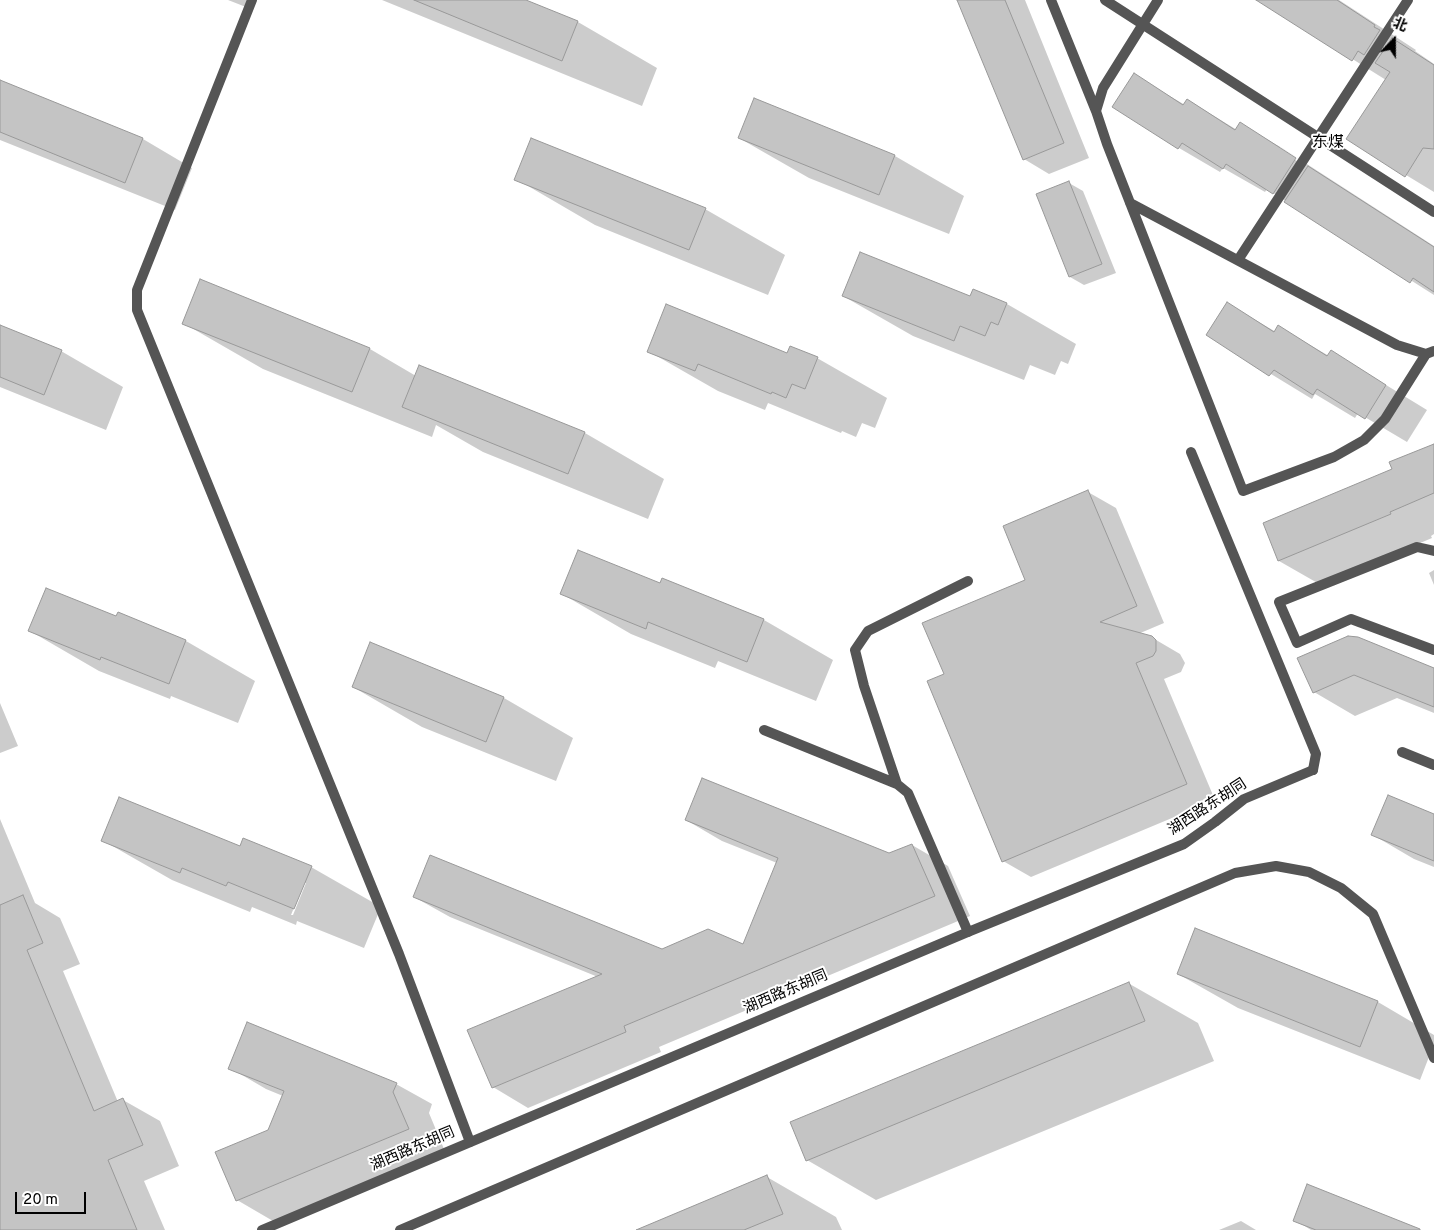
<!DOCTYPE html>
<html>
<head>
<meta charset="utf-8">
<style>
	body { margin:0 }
	#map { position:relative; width:1434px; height:1230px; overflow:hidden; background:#fff; font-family:Overpass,"Noto Sans SC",sans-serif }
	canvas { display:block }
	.north { position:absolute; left:1369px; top:15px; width:50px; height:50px; -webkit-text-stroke:4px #fff; paint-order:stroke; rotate:22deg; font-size:14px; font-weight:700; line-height:20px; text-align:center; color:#000 }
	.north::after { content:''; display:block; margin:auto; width:18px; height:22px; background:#000; clip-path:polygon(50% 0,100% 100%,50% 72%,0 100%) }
	.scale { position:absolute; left:15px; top:1192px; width:71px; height:22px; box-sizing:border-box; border:2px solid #000; border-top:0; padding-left:6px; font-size:15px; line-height:18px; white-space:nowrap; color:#000; -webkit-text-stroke:4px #fff; paint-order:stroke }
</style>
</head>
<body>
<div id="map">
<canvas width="1434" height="1230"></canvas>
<div class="north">北</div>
<div class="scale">20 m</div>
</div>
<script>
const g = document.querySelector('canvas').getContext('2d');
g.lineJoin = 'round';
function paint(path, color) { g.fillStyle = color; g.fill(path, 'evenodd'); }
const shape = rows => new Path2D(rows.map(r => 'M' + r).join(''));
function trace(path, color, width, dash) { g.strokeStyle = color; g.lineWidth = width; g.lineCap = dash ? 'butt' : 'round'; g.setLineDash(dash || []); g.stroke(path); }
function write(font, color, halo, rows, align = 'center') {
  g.font = font + ' Overpass,"Noto Sans SC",sans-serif'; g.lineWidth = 4; g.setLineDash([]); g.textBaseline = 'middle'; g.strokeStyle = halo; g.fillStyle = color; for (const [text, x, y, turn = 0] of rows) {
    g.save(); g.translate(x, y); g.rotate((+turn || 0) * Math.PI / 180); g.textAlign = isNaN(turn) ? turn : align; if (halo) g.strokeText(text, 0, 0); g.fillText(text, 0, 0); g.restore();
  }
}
const shadow = shape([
	[228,0,255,0,251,9],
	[382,0,523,0,578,22,657,68,642,106],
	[960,0,1025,0,1089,158,1049,174,1024,159],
	[1258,0,1339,0,1416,50,1415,51,1434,64,1434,192,1406,175,1386,80],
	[1134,75,1185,105,1188,100,1237,130,1241,124,1282,148,1434,246,1434,295,1267,189,1265,192,1223,168,1220,172,1179,148],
	[1280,147,1302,161,1300,163,1280,150],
	[0,82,143,139,192,168,175,210,0,140],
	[755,100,895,156,964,196,949,234,809,178,739,138],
	[516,179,705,209,785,255,768,295,595,225],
	[1069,183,1083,191,1116,273,1084,285,1070,277],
	[843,296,971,298,1007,304,1076,344,1068,364,1061,361,1055,375,1030,365,1024,380,913,336],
	[1228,304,1276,332,1279,327,1329,356,1332,352,1427,410,1407,442,1358,413,1355,418,1315,394,1312,399,1207,335],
	[183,323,370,349,416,376,420,367,585,433,664,479,648,519,483,452,436,425,432,437,263,369],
	[0,326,61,351,123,387,106,430,0,387],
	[648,351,788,355,817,358,887,398,875,428,862,423,856,437,842,431,841,433,768,403,765,410,718,391],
	[1434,445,1434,534,1431,536,1432,538,1321,585,1279,561,1264,524,1394,469],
	[1088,492,1116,508,1164,623,1138,634,1151,637,1180,654,1185,663,1181,672,1164,679,1215,800,1031,877,1003,861,945,674,1027,581],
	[1434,570,1434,585,1429,573],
	[663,579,764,620,833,660,816,701,718,661,715,668,631,634,562,594,661,585],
	[118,614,186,641,255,681,238,723,171,696,170,699,99,671,30,631,117,618],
	[370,644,504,698,573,738,556,781,422,727,353,687],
	[1299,659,1434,669,1434,713,1397,698,1355,716,1314,692],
	[0,703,18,746,0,753],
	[1434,816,1434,867,1414,859,1373,835],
	[0,819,35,903,60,918,80,964,63,971,118,1102,123,1100,160,1121,179,1166,144,1181,165,1230,4,1230,0,1221],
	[686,820,889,855,912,845,948,866,970,916,659,1047,661,1052,528,1108,493,1087,598,977,450,917,414,897,662,950,744,945,777,863,722,841],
	[102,840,241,847,311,867,381,907,364,948,297,921,296,925,252,907,250,912,172,880],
	[304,883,306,883,293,915,291,915],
	[1196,930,1378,1002,1434,1035,1434,1044,1420,1080,1238,1008,1178,974],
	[1128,983,1198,1023,1214,1061,876,1200,807,1160],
	[230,1068,396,1084,432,1104,429,1113,444,1149,273,1221,237,1200,283,1096,266,1089],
	[767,1177,836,1217,842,1230,638,1230],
	[1308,1186,1420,1230,1311,1230,1295,1220],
	[1241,1221,1256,1230,1219,1230]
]);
const building = shape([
	[414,0,526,0,578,21,562,61,414,0],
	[957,0,1005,0,1064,143,1023,160,957,0],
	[1256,0,1337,0,1375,25,1374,27,1380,30,1364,55,1358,51,1352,61,1256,0],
	[1392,38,1434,65,1434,149,1423,148,1405,177,1346,139,1390,72,1375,63,1392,38],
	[1134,73,1183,105,1187,99,1235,130,1240,122,1296,158,1273,194,1226,164,1223,169,1182,143,1178,149,1112,107,1134,73],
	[0,80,143,138,125,183,0,132,0,80],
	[754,98,895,155,879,195,738,138,754,98],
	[531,138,706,208,689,250,514,180,531,138],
	[1308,166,1434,247,1434,292,1413,278,1410,283,1284,202,1308,166],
	[1069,181,1102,264,1069,277,1036,194,1069,181],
	[860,252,970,296,973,289,1007,303,998,325,991,322,985,336,960,326,954,341,842,296,860,252],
	[200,279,370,348,352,392,182,324,200,279],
	[1227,302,1274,332,1278,325,1327,356,1331,350,1386,385,1365,419,1317,389,1313,395,1274,370,1269,376,1206,335,1227,302],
	[666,304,787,353,790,346,818,357,805,389,792,384,786,398,772,392,771,394,698,364,695,371,647,352,666,304],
	[0,325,62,350,44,395,0,377,0,325],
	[419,365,585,432,568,474,402,407,419,365],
	[1434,444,1434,493,1390,512,1391,514,1278,561,1263,523,1392,469,1389,462,1434,444],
	[1088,490,1137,606,1100,622,1152,636,1156,640,1156,651,1153,656,1136,663,1187,784,1002,862,927,681,944,674,922,623,1025,580,1003,526,1088,490],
	[578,550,660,583,662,578,764,619,747,662,648,622,646,629,560,594,578,550],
	[46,588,116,616,118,612,186,640,169,684,101,657,100,660,28,631,46,588],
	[1348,636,1358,637,1434,668,1434,707,1354,675,1313,693,1297,658,1348,636],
	[370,642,504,697,486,742,352,687,370,642],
	[702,778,889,853,912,844,935,896,624,1026,626,1032,492,1088,467,1030,602,974,413,897,430,855,662,949,708,929,743,944,778,858,685,820,702,778],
	[1388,795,1434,814,1434,861,1371,835,1388,795],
	[119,797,240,846,243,838,312,866,294,909,228,882,226,886,182,868,180,873,101,841,119,797],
	[23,895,43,943,27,950,94,1111,123,1098,143,1145,108,1160,137,1230,0,1230,0,905,23,895],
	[1195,928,1378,1001,1360,1047,1177,974,1195,928],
	[1129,982,1145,1021,806,1161,790,1122,1129,982],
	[247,1022,397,1083,393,1092,409,1129,236,1201,215,1152,268,1130,284,1091,228,1069,247,1022],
	[767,1175,783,1214,744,1230,636,1230,767,1175],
	[1307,1184,1420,1229,1420,1230,1316,1230,1293,1221,1307,1184]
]);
const service = shape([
	[252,0,137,290,137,310,399,954,470,1142],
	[1051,0,1096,111],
	[1105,0,1434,212],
	[1158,0,1103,88,1096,111,1107,144,1243,491,1334,457,1364,440,1385,419,1426,354,1434,351],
	[1130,203,1397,345,1426,354],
	[1238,260,1408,0],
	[1191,452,1316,754,1313,770],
	[1434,551,1417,547,1279,602,1297,643,1351,619,1434,650],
	[764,730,897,784,908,793,968,932],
	[1402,752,1434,765],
	[897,784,864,686,855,650,868,631,968,581],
	[400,1230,1235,873,1276,866,1309,872,1341,888,1373,914,1434,1058]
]);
const minor = shape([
	[262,1230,968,932,1184,844,1215,822,1244,799,1313,770]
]);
const streetNames = [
	["湖西路东胡同",1208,808,-33],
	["湖西路东胡同",786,993,-23],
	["湖西路东胡同",413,1150,-23]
];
const neighbourhoodNames = [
	["东煤",1328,144]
];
paint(shadow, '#0003');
paint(building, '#c4c4c4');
trace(building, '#999', 1);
trace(service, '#555', 10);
trace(minor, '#555', 10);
write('15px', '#000', '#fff', streetNames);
write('16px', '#000', '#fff', neighbourhoodNames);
</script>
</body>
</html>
